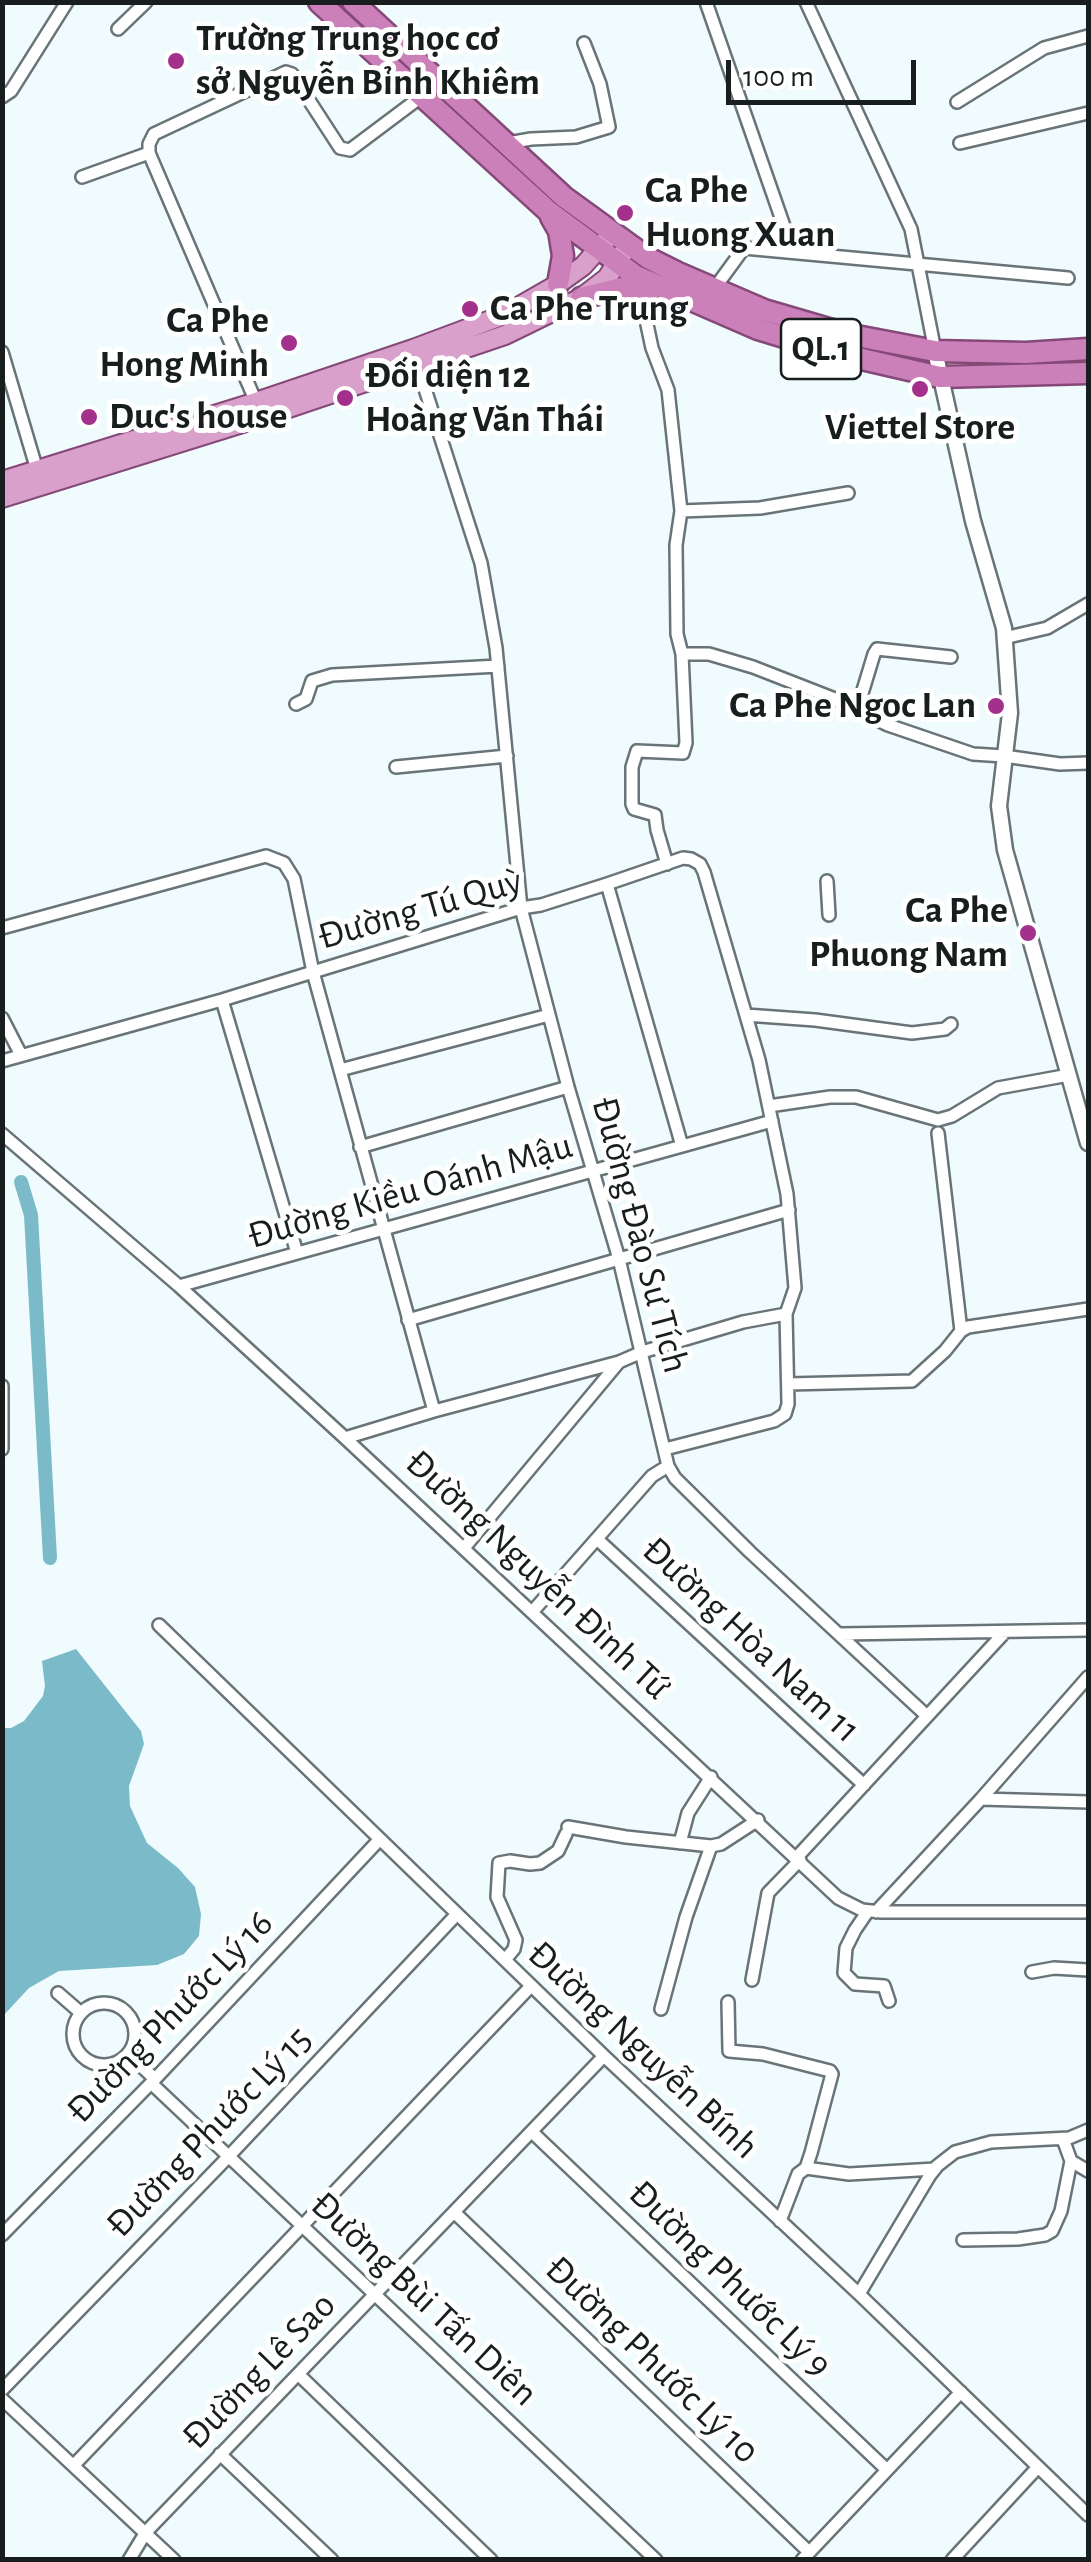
<!DOCTYPE html>
<html>
<head>
<meta charset="utf-8">
<style>
	body { margin:0 }
	#map { position:relative; width:1091px; height:2562px; overflow:hidden; background:#f0fbfe; font-family:"Alegreya Sans",sans-serif }
	canvas { display:block }
	.frame { position:absolute; inset:0; border:5px solid #181d1e; pointer-events:none }
	.scale { position:absolute; left:726px; top:60px; width:190px; height:45px; box-sizing:border-box; border:5px solid #181d1e; border-top:0; padding-left:12px; font-size:30px; line-height:35px; white-space:nowrap; color:#181d1e; -webkit-text-stroke:8px #fff; paint-order:stroke }
</style>
</head>
<body>
<div id="map">
<canvas width="1091" height="2562"></canvas>
<div class="frame"></div>
<div class="scale">100 m</div>
</div>
<script>
const g = document.querySelector('canvas').getContext('2d');
g.lineJoin = 'round';
function paint(path, color) { g.fillStyle = color; g.fill(path, 'evenodd'); }
const shape = rows => new Path2D(rows.map(r => 'M' + r).join(''));
function trace(path, color, width, dash) { g.strokeStyle = color; g.lineWidth = width; g.lineCap = dash ? 'butt' : 'round'; g.setLineDash(dash || []); g.stroke(path); }
function write(font, color, halo, rows, align = 'center') {
  g.font = font + ' "Alegreya Sans",sans-serif'; g.lineWidth = 10; g.setLineDash([]); g.textBaseline = 'middle'; g.strokeStyle = halo; g.fillStyle = color; for (const [text, x, y, turn = 0] of rows) {
    g.save(); g.translate(x, y); g.rotate((+turn || 0) * Math.PI / 180); g.textAlign = isNaN(turn) ? turn : align; if (halo) g.strokeText(text, 0, 0); g.fillText(text, 0, 0); g.restore();
  }
}
const water = shape([
	[76,1649,141,1731,144,1744,129,1786,130,1806,147,1843,178,1868,195,1887,201,1914,199,1936,184,1954,157,1965,59,1971,29,1988,3,2016,3,1728,11,1728,24,1721,43,1696,45,1686,42,1661]
]);
const canal = shape([
	[21,1182,31,1215,50,1558]
]);
const minor = shape([
	[706,2,793,252],
	[806,2,911,229,935,351],
	[118,29,146,2],
	[2,97,11,91,67,2],
	[957,102,1044,48,1088,36],
	[508,143,531,139,576,137,609,127,600,84,584,43],
	[960,143,1088,113],
	[149,153,149,144,154,134,286,72,292,74,340,148,350,150,422,96],
	[149,153,256,402],
	[82,177,149,153],
	[639,287,652,348,668,390,681,511,676,545,677,634,682,654,686,743,683,753,637,751,632,767,632,804,634,809,655,815,657,830,667,864],
	[714,289,744,248,1068,278],
	[2,352,37,470],
	[417,364,481,563,496,648,521,908,568,1087,619,1259,668,1466,675,1478,750,1552,927,1716],
	[681,511,760,508,848,493],
	[1004,638,1047,628,1088,604],
	[682,654,709,654,753,667,835,699,888,725,973,754,1004,756,1060,764,1088,763],
	[296,704,306,699,312,681,332,675,498,666],
	[857,710,874,654,877,649,951,657],
	[396,767,507,756],
	[827,881,829,915],
	[607,884,682,1146],
	[2,928,266,856,284,863,294,879,313,972,434,1411],
	[222,1000,297,1253],
	[746,1015,815,1020,912,1033,945,1029,951,1024],
	[2,1018,21,1055],
	[2,1061,222,1000,521,908,541,905,607,884,683,858,691,859,700,864,704,872,759,1060,787,1194,795,1288,786,1314,788,1404,785,1414,774,1421,665,1449],
	[340,1070,549,1015],
	[769,1106,830,1097,856,1097,938,1120,952,1116,998,1088,1069,1075],
	[938,1133,961,1331],
	[2,1134,179,1286,345,1438,838,1898,862,1910,881,1912,1088,1912],
	[360,1147,568,1087],
	[179,1286,772,1121],
	[408,1320,789,1210],
	[788,1384,912,1381,945,1351,961,1331,968,1327,1088,1309],
	[2,1386,2,1449],
	[345,1438,434,1411,619,1362,642,1352,743,1322,786,1314],
	[597,1539,864,1785],
	[464,1548,619,1362],
	[533,1611,652,1476,668,1466],
	[159,1625,604,2056,859,2294,1088,2515],
	[841,1634,1088,1630],
	[981,1799,1088,1802],
	[568,1827,626,1837,711,1846,721,1844,758,1820],
	[680,1843,688,1813,711,1777],
	[797,1857,1005,1632],
	[868,1911,855,1930,846,1948,844,1973,855,1984,884,1986,889,2001],
	[876,1912,981,1799,1088,1677],
	[505,1960,514,1949,516,1940,497,1897,499,1863,510,1861,530,1864,540,1863,558,1851,566,1834],
	[1032,1972,1054,1968,1088,1970],
	[752,1980,768,1893,800,1860],
	[58,1993,81,2013],
	[728,2002,729,2051,763,2054,830,2071,832,2074,811,2153,806,2168,798,2174,780,2221],
	'73 2034a31 31 0 1 1 62 0a31 31 0 1 1-62 0Z',
	[661,2009,686,1917,711,1846],
	[128,2054,155,2079],
	[151,2083,656,2560],
	[532,2132,887,2470],
	[1063,2139,1071,2161,1088,2171],
	[806,2168,849,2174,935,2169],
	[454,2212,809,2552],
	[2,2235,155,2079,380,1839],
	[963,2240,1018,2239,1045,2235,1052,2231,1061,2211,1071,2161],
	[859,2294,930,2175,937,2166,955,2152,991,2142,1069,2138,1088,2130],
	[298,2374,491,2560],
	[2,2390,229,2156,457,1914],
	[2,2399,174,2560],
	[220,2454,332,2560],
	[74,2465,531,1986],
	[129,2560,146,2532,604,2056],
	[802,2560,961,2392],
	[952,2560,1038,2467]
]);
const tertiary = shape([
	[935,351,973,521,1004,628,1010,713,999,806,1005,850,1088,1143]
]);
const primary = shape([
	[2,481,256,402,413,349,504,315,558,284,583,266,608,238],
	[2,498,262,417,505,335,581,298,607,278,629,244]
]);
const trunk = shape([
	[319,2,548,211,636,276,758,329,840,354,940,377,1088,373],
	[353,2,564,197,648,258,678,273,764,310,846,334,935,351,1026,353,1088,349],
	[551,217,559,231,563,256,558,284],
	[581,298,626,287,652,289]
]);
const markers = [
	[176,61,10,"#a3318c"],
	[625,213,10,"#a3318c"],
	[470,309,10,"#a3318c"],
	[289,343,10,"#a3318c"],
	[920,389,10,"#a3318c"],
	[345,398,10,"#a3318c"],
	[89,417,10,"#a3318c"],
	[996,706,10,"#a3318c"],
	[1028,933,10,"#a3318c"]
];
const shields = [
	[821,349,80]
];
const shieldNames = [
	["QL.1",821,349]
];
const poiNames = [
	["Trường Trung học cơ",196,39],
	["sở Nguyễn Bỉnh Khiêm",196,83],
	["Ca Phe",645,191],
	["Huong Xuan",645,235],
	["Ca Phe Trung",490,309],
	["Ca Phe",269,321,"right"],
	["Hong Minh",269,365,"right"],
	["Đối diện 12",365,376],
	["Hoàng Văn Thái",365,420],
	["Duc's house",109,417],
	["Viettel Store",920,428,"center"],
	["Ca Phe Ngoc Lan",976,706,"right"],
	["Ca Phe",1008,911,"right"],
	["Phuong Nam",1008,955,"right"]
];
const streetNames = [
	["Đường Tú Quỳ",420,909,-16],
	["Đường Kiều Oánh Mậu",410,1191,-16],
	["Đường Đào Sư Tích",640,1235,75],
	["Đường Nguyễn Đình Tứ",538,1575,43],
	["Đường Hòa Nam 11",751,1640,43],
	["Đường Phước Lý 16",170,2017,-46],
	["Đường Nguyễn Bính",643,2050,43],
	["Đường Phước Lý 15",209,2132,-46],
	["Đường Phước Lý 9",730,2279,44],
	["Đường Bùi Tấn Diên",424,2299,43],
	["Đường Phước Lý 10",652,2360,44],
	["Đường Lê Sao",259,2371,-46]
];
paint(water, '#7bbac9');
trace(canal, '#7bbac9', 14);
trace(minor, '#687477', 16);
trace(tertiary, '#687477', 19);
trace(primary, '#854978', 22);
trace(trunk, '#854978', 25);
trace(minor, '#fff', 11);
trace(tertiary, '#fff', 14);
trace(primary, '#d9a0cb', 18);
trace(trunk, '#cc80ba', 20);
for (const [x, y, r, color] of markers) { const dot = new Path2D(); dot.arc(x, y, r, 0, 2 * Math.PI); g.fillStyle = color; g.fill(dot); trace(dot, '#fff', 4); }
for (const [x, y, w] of shields) { const box = new Path2D(); box.roundRect(x - w / 2, y - 30, w, 60, 8); g.fillStyle = '#fff'; g.fill(box); trace(box, '#181d1e', 2.5); }
write('bold 35px', '#181d1e', null, shieldNames);
write('bold 38px', '#181d1e', '#fff', poiNames, 'left');
write('38px', '#181d1e', '#fff', streetNames);
</script>
</body>
</html>
